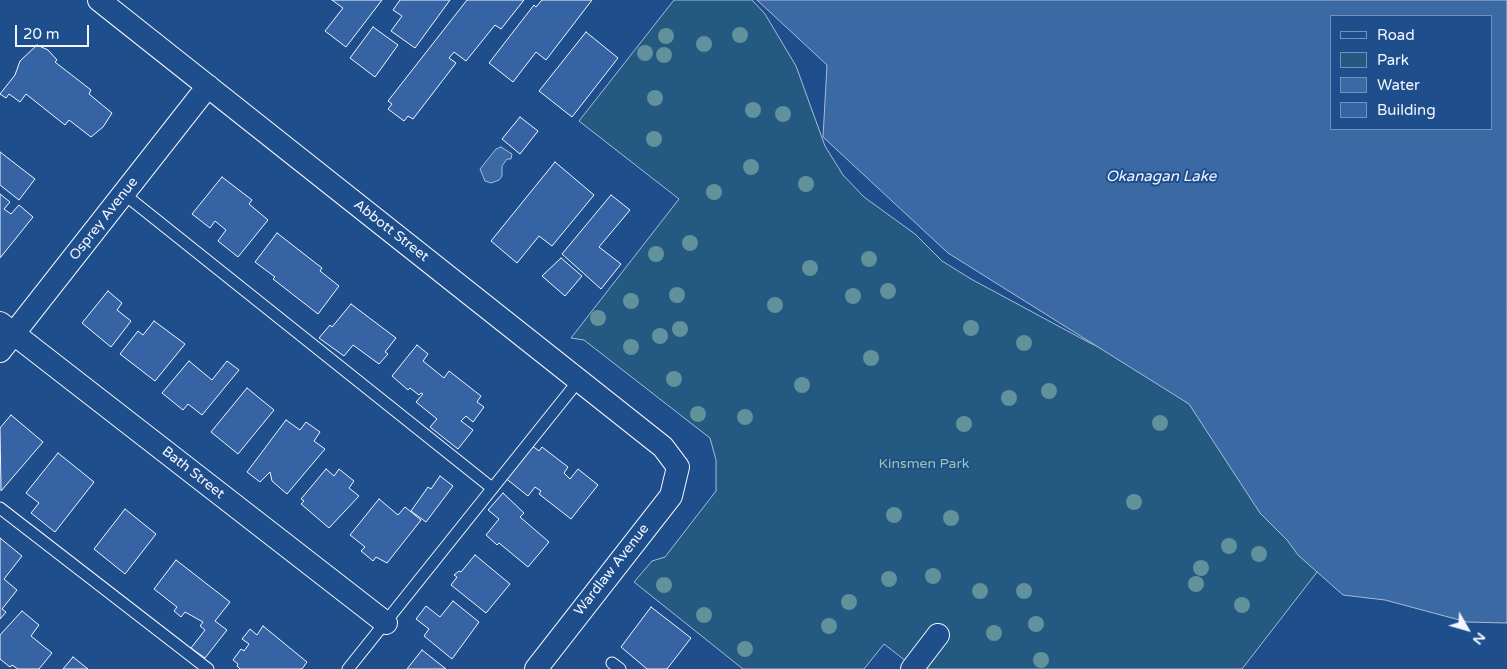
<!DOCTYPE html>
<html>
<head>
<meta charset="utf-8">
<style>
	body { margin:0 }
	#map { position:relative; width:1507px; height:669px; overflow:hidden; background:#1f4e8c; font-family:"Varela Round",sans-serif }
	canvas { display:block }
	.legend { position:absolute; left:1330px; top:15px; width:162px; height:115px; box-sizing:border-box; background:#1f4e8c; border:1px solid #7391ba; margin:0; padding:6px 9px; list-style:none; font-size:15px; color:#f2f6ff }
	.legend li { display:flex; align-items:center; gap:10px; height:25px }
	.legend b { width:25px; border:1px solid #7391ba }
	.north { position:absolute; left:1442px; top:604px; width:50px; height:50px; -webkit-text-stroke:4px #1f4e8c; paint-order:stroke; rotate:128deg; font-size:14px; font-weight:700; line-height:20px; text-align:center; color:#f2f6ff }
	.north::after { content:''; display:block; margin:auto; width:18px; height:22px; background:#f2f6ff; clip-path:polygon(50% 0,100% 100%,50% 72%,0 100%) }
	.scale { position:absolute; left:15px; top:25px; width:74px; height:22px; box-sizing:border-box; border:2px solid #f2f6ff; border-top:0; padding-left:6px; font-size:15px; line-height:18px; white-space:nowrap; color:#f2f6ff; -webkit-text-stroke:4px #1f4e8c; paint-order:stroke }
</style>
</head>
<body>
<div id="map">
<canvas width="1507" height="669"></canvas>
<ul class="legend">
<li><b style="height:6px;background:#1f4e8c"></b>Road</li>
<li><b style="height:14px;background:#245a82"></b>Park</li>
<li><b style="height:14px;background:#3b69a3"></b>Water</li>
<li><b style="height:14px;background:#3563a3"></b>Building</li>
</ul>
<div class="north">N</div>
<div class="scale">20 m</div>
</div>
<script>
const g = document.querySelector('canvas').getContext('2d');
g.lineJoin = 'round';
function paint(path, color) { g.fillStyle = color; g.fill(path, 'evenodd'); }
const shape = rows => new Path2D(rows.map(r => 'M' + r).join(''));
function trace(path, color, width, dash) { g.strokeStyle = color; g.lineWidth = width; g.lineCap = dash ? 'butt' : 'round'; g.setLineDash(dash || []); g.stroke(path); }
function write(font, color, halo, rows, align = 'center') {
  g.font = font + ' "Varela Round",sans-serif'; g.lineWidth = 4; g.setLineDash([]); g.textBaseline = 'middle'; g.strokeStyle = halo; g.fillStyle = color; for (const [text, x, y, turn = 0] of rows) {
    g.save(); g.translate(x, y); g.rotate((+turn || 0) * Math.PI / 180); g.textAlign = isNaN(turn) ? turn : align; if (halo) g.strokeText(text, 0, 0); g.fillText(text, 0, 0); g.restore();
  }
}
const green = shape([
	[674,0,752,0,765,14,796,66,825,146,843,175,864,197,915,234,942,261,971,279,1088,342,1203,397,1331,554,1242,669,916,669,884,644,864,669,743,669,634,582,652,561,665,557,716,491,716,460,710,438,584,340,571,338,679,199,579,121,674,0]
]);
const water = shape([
	[757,0,1507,0,1507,623,1467,622,1385,600,1343,595,1298,555,1287,540,1260,513,1189,404,948,253,823,137,827,65,757,0],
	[1491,16,1491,129,1331,129,1331,16,1491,16],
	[501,147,512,154,511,159,507,159,502,166,502,176,499,180,491,183,485,181,480,169,496,149,501,147]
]);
const building = shape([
	[332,0,382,0,346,47,325,31,343,8,332,0],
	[400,0,450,0,415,48,391,31,402,16,393,10,400,0],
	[467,0,524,0,501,29,495,25,466,61,454,52,449,58,456,63,413,119,408,116,404,121,388,109,392,104,388,101,467,0],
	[542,0,592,0,546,60,536,52,513,82,489,63,534,5,536,7,542,0],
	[373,27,398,45,375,77,350,58,373,27],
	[586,32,618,58,572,117,539,91,586,32],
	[37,45,48,50,57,60,55,62,91,90,89,94,112,113,103,127,91,137,69,120,65,125,26,94,20,102,9,94,6,98,0,94,15,75,20,61,37,45],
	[520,117,538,131,520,154,502,139,520,117],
	[0,152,35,179,19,200,0,185,0,152],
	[555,162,594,195,552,246,539,236,517,263,491,241,555,162],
	[222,177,252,200,249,204,268,220,238,257,218,241,226,230,215,221,210,228,192,214,222,177],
	[0,194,10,202,4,209,11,214,19,205,33,217,0,258,0,194],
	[611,195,630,210,599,247,621,264,601,289,562,254,611,195],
	[277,233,322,268,320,271,339,286,318,314,273,279,275,277,255,262,277,233],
	[561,258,582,276,565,296,542,276,561,258],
	[108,291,122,303,117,310,131,321,111,347,82,323,108,291],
	[351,304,396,338,385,352,388,354,379,364,353,345,344,356,319,338,330,325,332,327,351,304],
	[154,321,185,344,155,381,120,354,138,331,143,335,154,321],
	[417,345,428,354,423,361,444,378,449,371,481,396,477,402,484,407,473,422,466,416,461,421,473,430,458,449,430,427,437,419,416,402,423,394,421,393,419,395,410,388,408,390,392,376,417,345],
	[189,361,212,380,227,361,239,370,202,415,188,404,183,410,162,393,189,361],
	[247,388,274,410,238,454,211,432,247,388],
	[11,415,43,442,1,491,0,428,11,415],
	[286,420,300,430,306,422,320,432,314,441,325,449,287,494,272,481,270,472,260,482,247,472,286,420],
	[531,445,539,451,542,447,568,467,564,473,570,479,578,469,598,485,571,519,539,494,541,491,535,487,528,496,504,477,531,445],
	[58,453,94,482,55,532,31,513,39,503,26,493,58,453],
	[326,469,334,476,339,469,354,481,349,488,359,496,329,528,301,504,304,501,301,499,326,469],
	[440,476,453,486,426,522,411,511,428,487,431,489,440,476],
	[503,493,524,513,520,517,549,542,528,567,499,543,497,545,486,535,499,519,488,510,503,493],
	[379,499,398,515,405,507,421,520,387,563,376,557,373,561,361,551,365,547,350,535,379,499],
	[125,509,156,534,125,574,94,549,125,509],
	[0,538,22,556,4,579,17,590,2,609,6,612,0,619,0,538],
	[475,555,510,584,486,613,451,585,457,577,454,575,459,571,461,572,475,555],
	[176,560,230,602,215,621,227,630,205,658,191,648,205,630,200,626,203,622,185,612,181,617,174,611,177,607,154,589,176,560],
	[453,601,479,622,452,659,424,636,429,629,416,619,426,606,440,617,453,601],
	[651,607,691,638,667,669,647,669,621,647,651,607],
	[22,611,39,625,31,636,52,653,39,669,18,669,12,665,10,667,0,659,0,635,22,611],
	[263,626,307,662,302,669,240,669,237,666,238,664,233,660,241,649,244,651,249,644,242,639,250,629,257,635,263,626],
	[422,650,446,669,407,669,422,650],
	[73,657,88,669,63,669,73,657]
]);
const lane = shape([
	[124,194,492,488],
	[0,508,208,669],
	[612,663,620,669],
	[348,669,579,380]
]);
const street = shape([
	[99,0,663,447,678,467,671,496,536,669],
	[0,323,386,623],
	[0,351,208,86],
	[912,669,938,635]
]);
const trees = [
	[740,35],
	[666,36],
	[704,44],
	[645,53],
	[664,55],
	[655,98],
	[753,110],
	[783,114],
	[654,139],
	[751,167],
	[806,184],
	[714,192],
	[690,243],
	[656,254],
	[869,259],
	[810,268],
	[888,291],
	[677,295],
	[853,296],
	[631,301],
	[775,305],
	[598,318],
	[971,328],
	[680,329],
	[660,336],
	[1024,343],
	[631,347],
	[871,358],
	[674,379],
	[802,385],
	[1049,391],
	[1009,398],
	[698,414],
	[745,417],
	[1160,423],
	[964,424],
	[1134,502],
	[894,515],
	[951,518],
	[1229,546],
	[1259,554],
	[1201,568],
	[933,576],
	[889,579],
	[1196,584],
	[664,585],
	[980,591],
	[1024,591],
	[849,602],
	[1242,605],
	[704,615],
	[1036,624],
	[829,626],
	[994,633],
	[745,649],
	[1041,660]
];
const streetNames = [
	["Osprey Avenue",104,219,-52],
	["Abbott Street",391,231,38],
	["Bath Street",193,473,38],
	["Wardlaw Avenue",612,570,-52]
];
const parkNames = [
	["Kinsmen Park",924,464]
];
const waterNames = [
	["Okanagan Lake",1161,177]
];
paint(green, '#245a82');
trace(green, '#a8bbd7', 1);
paint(water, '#3b69a3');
trace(water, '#a8bbd7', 1);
paint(building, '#3563a3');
trace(building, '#f2f6ff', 1);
trace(lane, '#f2f6ff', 13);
trace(street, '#f2f6ff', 24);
trace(lane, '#1f4e8c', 11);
trace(street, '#1f4e8c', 22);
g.fillStyle = '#61919a';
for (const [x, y] of trees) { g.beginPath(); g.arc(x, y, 8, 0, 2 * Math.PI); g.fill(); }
write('14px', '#f2f6ff', '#1f4e8c', streetNames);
write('14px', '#97c8a6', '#1f4e8c', parkNames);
write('italic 15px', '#f2f6ff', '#1f4e8c', waterNames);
</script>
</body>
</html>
